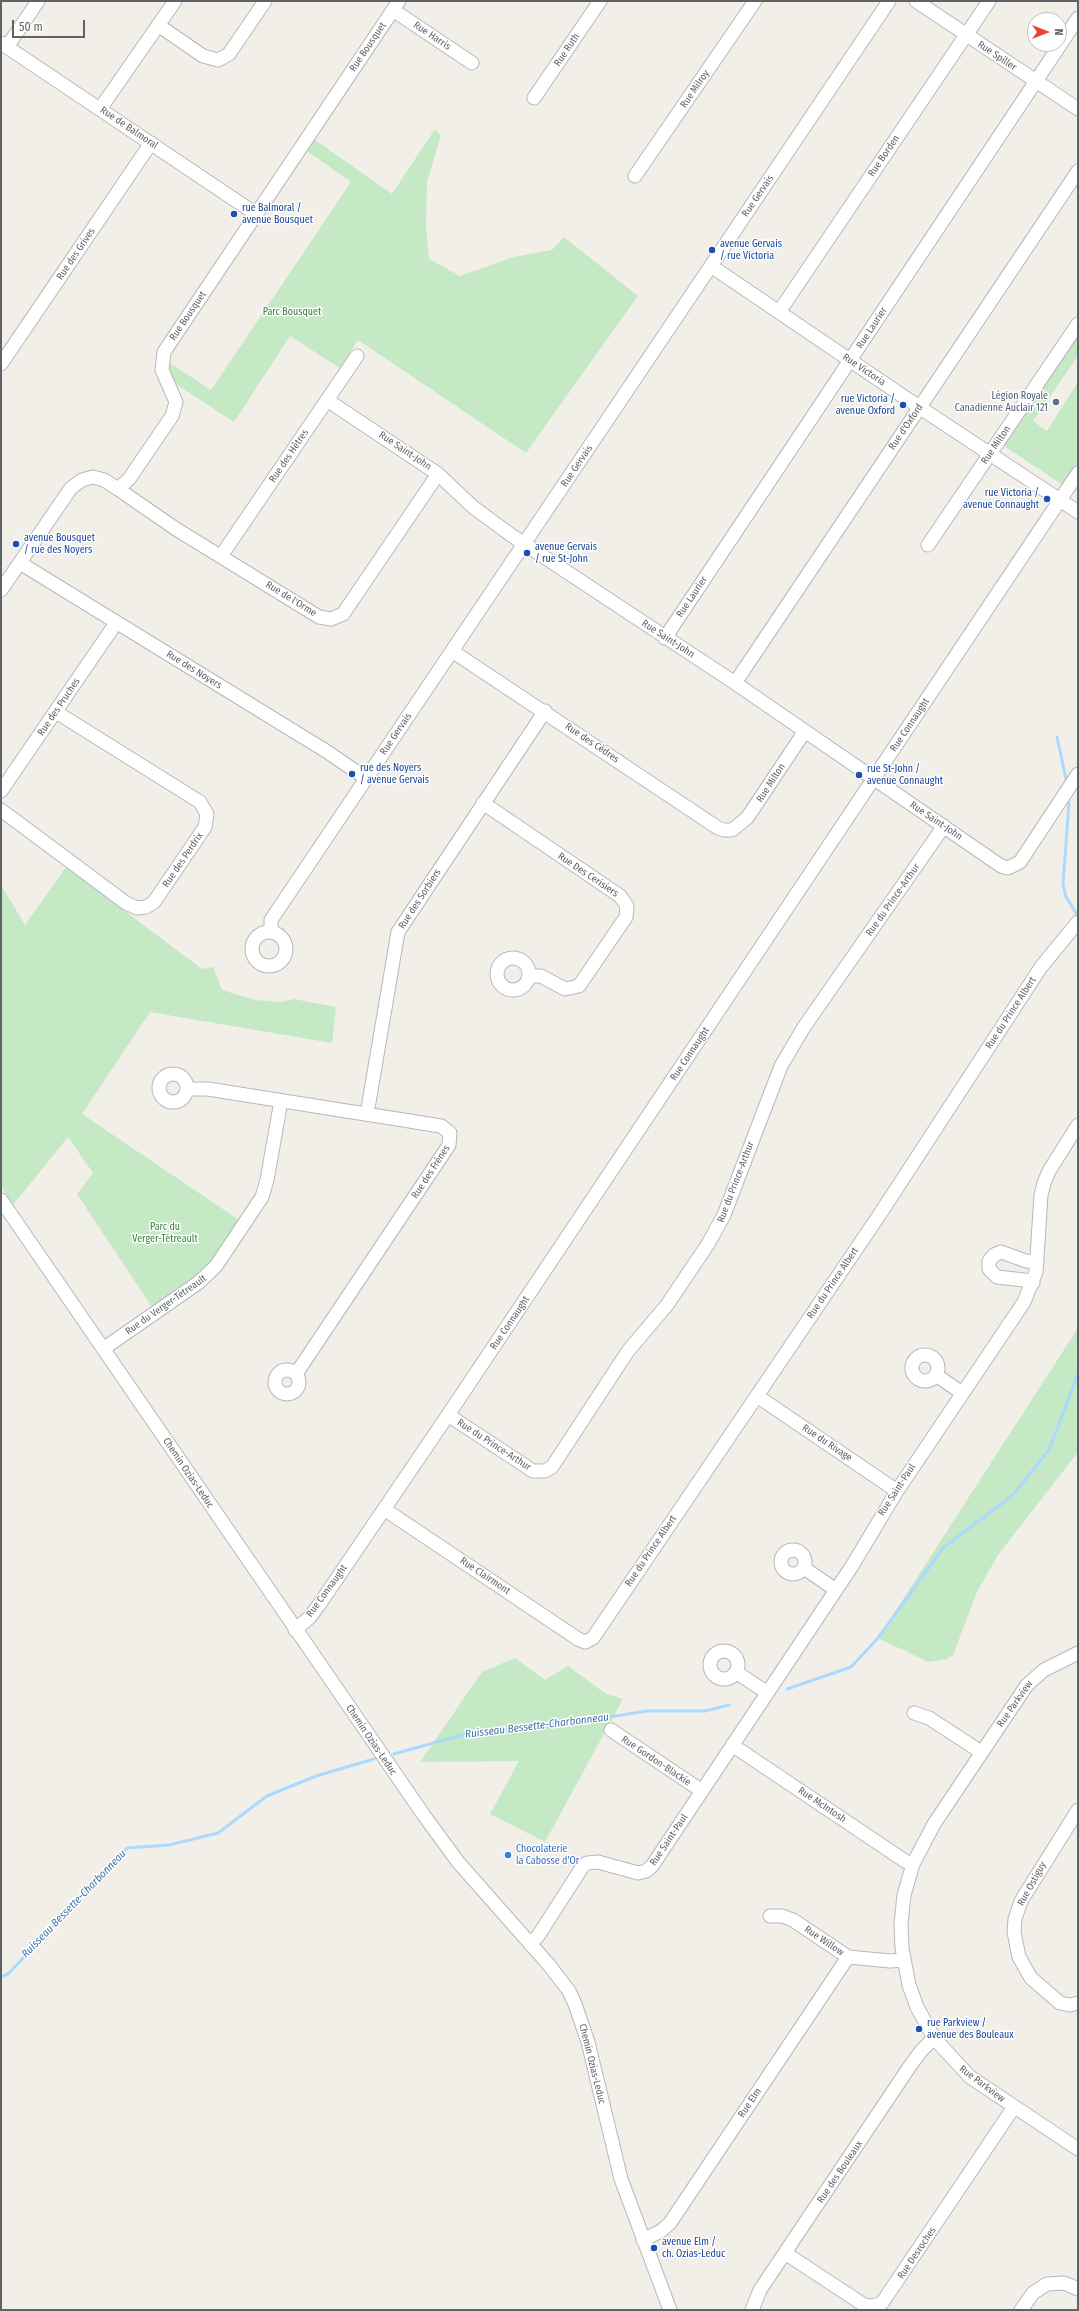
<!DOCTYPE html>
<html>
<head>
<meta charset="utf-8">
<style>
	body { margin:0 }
	#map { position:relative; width:1079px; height:2311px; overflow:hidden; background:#f1efe8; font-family:"Fira Sans Condensed",sans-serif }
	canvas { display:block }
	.frame { position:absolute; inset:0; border:2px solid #5f6368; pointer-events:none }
	.north { position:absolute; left:1027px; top:12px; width:40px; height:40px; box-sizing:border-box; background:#fff; border:1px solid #bfc1c3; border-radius:50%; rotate:90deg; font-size:11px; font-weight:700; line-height:16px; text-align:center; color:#5f6368 }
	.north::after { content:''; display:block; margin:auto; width:14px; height:18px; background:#ea4335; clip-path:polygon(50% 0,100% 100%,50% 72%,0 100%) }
	.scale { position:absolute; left:12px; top:20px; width:73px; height:18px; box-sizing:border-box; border:2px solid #5f6368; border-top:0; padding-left:5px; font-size:12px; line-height:14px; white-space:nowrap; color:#5f6368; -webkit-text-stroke:3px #fff; paint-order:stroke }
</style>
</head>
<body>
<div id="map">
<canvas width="1079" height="2311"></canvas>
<div class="frame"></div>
<div class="north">N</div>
<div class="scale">50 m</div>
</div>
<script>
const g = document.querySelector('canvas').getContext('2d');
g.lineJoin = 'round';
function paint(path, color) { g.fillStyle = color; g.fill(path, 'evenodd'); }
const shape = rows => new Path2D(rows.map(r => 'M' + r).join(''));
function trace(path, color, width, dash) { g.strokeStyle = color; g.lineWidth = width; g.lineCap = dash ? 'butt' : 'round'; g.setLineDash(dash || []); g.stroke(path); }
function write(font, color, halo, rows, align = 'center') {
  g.font = font + ' "Fira Sans Condensed",sans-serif'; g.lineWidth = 3; g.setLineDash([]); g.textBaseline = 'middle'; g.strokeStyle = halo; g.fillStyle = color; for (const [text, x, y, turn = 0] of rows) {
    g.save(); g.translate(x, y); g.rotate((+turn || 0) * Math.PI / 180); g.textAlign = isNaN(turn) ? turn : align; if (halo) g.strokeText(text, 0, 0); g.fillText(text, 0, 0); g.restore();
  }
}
const green = shape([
	[435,129,441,135,427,182,426,225,429,259,460,276,514,257,552,250,564,237,638,296,526,453,358,340,340,368,290,336,234,422,176,384,169,370,168,362,211,390,351,182,307,151,315,140,392,194],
	[1076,338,1078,339,1078,356,1033,421,1047,431,1078,382,1078,463,1063,485,1004,446],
	[66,867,202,969,213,967,222,990,255,1000,281,1002,294,999,336,1007,332,1043,150,1012,82,1114,239,1220,207,1267,152,1307,77,1194,93,1173,68,1137,13,1205,1,1187,1,885,25,925],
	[1078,1328,1078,1452,998,1555,977,1592,953,1655,947,1659,928,1662,878,1638],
	[515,1658,545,1680,568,1666,606,1694,623,1699,545,1842,490,1814,519,1761,420,1762,482,1672]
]);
const stream = shape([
	[1057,737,1066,779],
	[1069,803,1063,884,1066,897,1076,913],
	[787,1689,851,1667,878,1638,943,1548,1013,1495,1049,1450,1078,1374],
	[394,1754,469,1733,552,1726,647,1711,705,1711,729,1705],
	[1,1977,8,1974,127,1848,169,1845,218,1833,267,1796,316,1776,374,1759]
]);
const minor = shape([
	[916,1,1078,109],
	[393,10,472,63],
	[158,25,203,56,218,60,229,54,265,1],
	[1,43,256,214],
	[7,47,38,1],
	[534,98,600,1],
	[100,109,175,1],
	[635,176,755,1],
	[711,266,919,407,1078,512],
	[779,312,989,1],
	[1,364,151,143],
	[327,400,438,474,473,507,511,535,735,683,1001,866,1008,868,1020,862,1078,774],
	[118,489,176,529,319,617,331,619,343,614,438,474],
	[928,545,1078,324],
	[221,556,357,356],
	[20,563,326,751,367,779],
	[1,590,71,488,82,480,93,477,104,480,118,489,129,479,172,416,176,402,162,370,164,352,399,1],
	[665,638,1078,18],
	[452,651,718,828,724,830,732,830,747,818,805,731],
	[735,683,1078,171],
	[1,791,116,623],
	[483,803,620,896,627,906,626,917,579,986,565,989,541,976,529,976],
	[1,810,126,903,137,908,146,907,154,902,205,827,207,814,200,802,56,712],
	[271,931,271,920,889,1],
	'252 949a17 17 0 1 1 34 0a17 17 0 1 1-34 0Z',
	'497 974a16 16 0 1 1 32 0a16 16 0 1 1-32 0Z',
	'159 1088a14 14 0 1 1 28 0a14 14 0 1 1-28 0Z',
	[187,1089,208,1089,441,1126,450,1133,449,1145,296,1374],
	[367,1114,398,932,545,711],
	[1,1200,423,1814,458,1862,549,1965,569,1991,575,2004,588,2042,621,2179,670,2310],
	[1033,1283,1024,1280,997,1277,989,1269,989,1261,994,1255,1001,1252,1026,1261,1037,1262],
	[103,1349,198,1283,216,1266,262,1197,267,1180,281,1101],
	'912 1368a13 13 0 1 1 26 0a13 13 0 1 1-26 0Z',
	'275 1382a12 12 0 1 1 24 0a12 12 0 1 1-24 0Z',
	[936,1375,962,1393],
	[757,1396,897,1491],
	[448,1415,533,1471,545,1471,552,1467,628,1351,667,1305,708,1244,724,1215,781,1066,804,1027,944,826],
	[384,1509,578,1639,585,1642,593,1638,880,1214,1041,967,1078,922],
	'781 1562a12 12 0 1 1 24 0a12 12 0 1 1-24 0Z',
	[804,1568,836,1590],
	[295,1630,310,1617,321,1602,448,1415,1078,473],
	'710 1665a14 14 0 1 1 28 0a14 14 0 1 1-28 0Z',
	[1078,1653,1044,1670,1027,1685,934,1824,913,1864,904,1895,901,1924,902,1948,909,1985,917,2007,934,2038,970,2077,1078,2149],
	[736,1672,766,1692],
	[914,1713,929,1718,981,1752],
	[611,1730,702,1791],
	[732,1745,905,1861,913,1864],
	[1078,1810,1021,1901,1015,1919,1014,1932,1019,1957,1031,1978,1060,2003,1070,2005,1078,2003],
	[770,1916,782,1916,793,1920,848,1957,890,1961,904,1960],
	[530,1944,538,1936,583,1866,587,1863,598,1862,638,1873,646,1871,652,1866,852,1566,897,1491,1024,1302,1036,1272,1041,1195,1044,1183,1049,1171,1078,1125],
	[643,2240,661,2231,670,2223,848,1957],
	[785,2253,864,2305,873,2306,882,2303,1014,2107],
	[752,2310,760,2290,910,2066,921,2051,934,2038],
	[1021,2310,1033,2293,1047,2284,1064,2283,1078,2289]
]);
const markers = [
	[234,214,4,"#1a4fb4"],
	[712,250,4,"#1a4fb4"],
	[1056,402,4,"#5c6f8a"],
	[903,405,4,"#1a4fb4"],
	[1047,499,4,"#1a4fb4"],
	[16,544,4,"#1a4fb4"],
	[527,553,4,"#1a4fb4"],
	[352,774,4,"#1a4fb4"],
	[859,775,4,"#1a4fb4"],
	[508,1855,4,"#3f7fe0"],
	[919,2029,4,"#1a4fb4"],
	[654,2248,4,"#1a4fb4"]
];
const streetNames = [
	["Rue Harris",432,36,34],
	["Rue Bousquet",368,47,-56],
	["Rue Ruth",567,50,-56],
	["Rue Spiller",997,56,34],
	["Rue Milroy",695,89,-56],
	["Rue de Balmoral",129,128,34],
	["Rue Borden",884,156,-56],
	["Rue Gervais",758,196,-56],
	["Rue des Grives",76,254,-56],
	["Rue Bousquet",188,316,-56],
	["Rue Laurier",872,328,-57],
	["Rue Victoria",864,370,34],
	["Rue d'Oxford",906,427,-56],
	["Rue Milton",996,445,-56],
	["Rue Saint-John",405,451,34],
	["Rue des Hêtres",289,456,-56],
	["Rue Gervais",577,466,-56],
	["Rue Laurier",692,597,-56],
	["Rue de l'Orme",291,599,32],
	["Rue Saint-John",668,639,33],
	["Rue des Noyers",194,670,32],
	["Rue des Pruches",59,707,-56],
	["Rue Connaught",910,725,-56],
	["Rue Gervais",396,734,-56],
	["Rue des Cèdres",592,743,34],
	["Rue Milton",771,783,-57],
	["Rue Saint-John",936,821,34],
	["Rue des Perdrix",183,860,-56],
	["Rue Des Cerisiers",588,875,34],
	["Rue des Sorbiers",420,899,-57],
	["Rue du Prince-Arthur",893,900,-55],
	["Rue du Prince Albert",1011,1013,-57],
	["Rue Connaught",690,1054,-56],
	["Rue des Frénes",431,1172,-57],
	["Rue du Prince-Arthur",736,1182,-69],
	["Rue du Prince Albert",833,1283,-56],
	["Rue du Verger-Tétreault",166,1305,-35],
	["Rue Connaught",510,1323,-56],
	["Rue du Rivage",827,1443,34],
	["Rue du Prince-Arthur",494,1445,33],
	["Chemin Ozias-Leduc",188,1473,56],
	["Rue Saint-Paul",897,1490,-57],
	["Rue du Prince Albert",651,1551,-56],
	["Rue Clairmont",485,1576,34],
	["Rue Connaught",327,1591,-54],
	["Rue Parkview",1015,1704,-55],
	["Chemin Ozias-Leduc",371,1740,56],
	["Rue Gordon-Blackie",656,1761,34],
	["Rue McIntosh",822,1805,34],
	["Rue Saint-Paul",669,1840,-56],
	["Rue Ostiguy",1032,1884,-61],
	["Rue Willow",824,1941,34],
	["Chemin Ozias-Leduc",592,2064,76],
	["Rue Parkview",982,2084,37],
	["Rue Elm",750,2103,-56],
	["Rue des Bouleaux",840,2172,-56],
	["Rue Desroches",917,2253,-56]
];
const transitNames = [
	["rue Balmoral /",242,208],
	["avenue Bousquet",242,220],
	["avenue Gervais",720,244],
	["/ rue Victoria",720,256],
	["rue Victoria /",895,399,"right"],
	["avenue Oxford",895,411,"right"],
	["rue Victoria /",1039,493,"right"],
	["avenue Connaught",1039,505,"right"],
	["avenue Bousquet",24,538],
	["/ rue des Noyers",24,550],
	["avenue Gervais",535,547],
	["/ rue St-John",535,559],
	["rue des Noyers",360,768],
	["/ avenue Gervais",360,780],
	["rue St-John /",867,769],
	["avenue Connaught",867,781],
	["rue Parkview /",927,2023],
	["avenue des Bouleaux",927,2035],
	["avenue Elm /",662,2242],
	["ch. Ozias-Leduc",662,2254]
];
const parkNames = [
	["Parc Bousquet",292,312],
	["Parc du",165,1227],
	["Verger-Tétreault",165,1239]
];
const serviceNames = [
	["Légion Royale",1048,396],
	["Canadienne Auclair 121",1048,408]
];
const shopNames = [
	["Chocolaterie",516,1849],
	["la Cabosse d'Or",516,1861]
];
const waterNames = [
	["Ruisseau Bessette-Charbonneau",537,1726,-7],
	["Ruisseau Bessette-Charbonneau",74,1904,-46]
];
paint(green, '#c5e8c5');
trace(stream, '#aadaff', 3);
trace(minor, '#b5b8bc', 15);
trace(minor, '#fff', 13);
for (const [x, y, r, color] of markers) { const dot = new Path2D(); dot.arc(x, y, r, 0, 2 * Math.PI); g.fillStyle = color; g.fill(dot); trace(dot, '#fff', 1.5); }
write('10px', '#5f6368', '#fff', streetNames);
write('10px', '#164399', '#fff', transitNames, 'left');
write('10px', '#348238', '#fff', parkNames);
write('10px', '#4e5e75', '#fff', serviceNames, 'right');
write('10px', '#366cbe', '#fff', shopNames, 'left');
write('italic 11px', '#4174aa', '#fff', waterNames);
</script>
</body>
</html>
